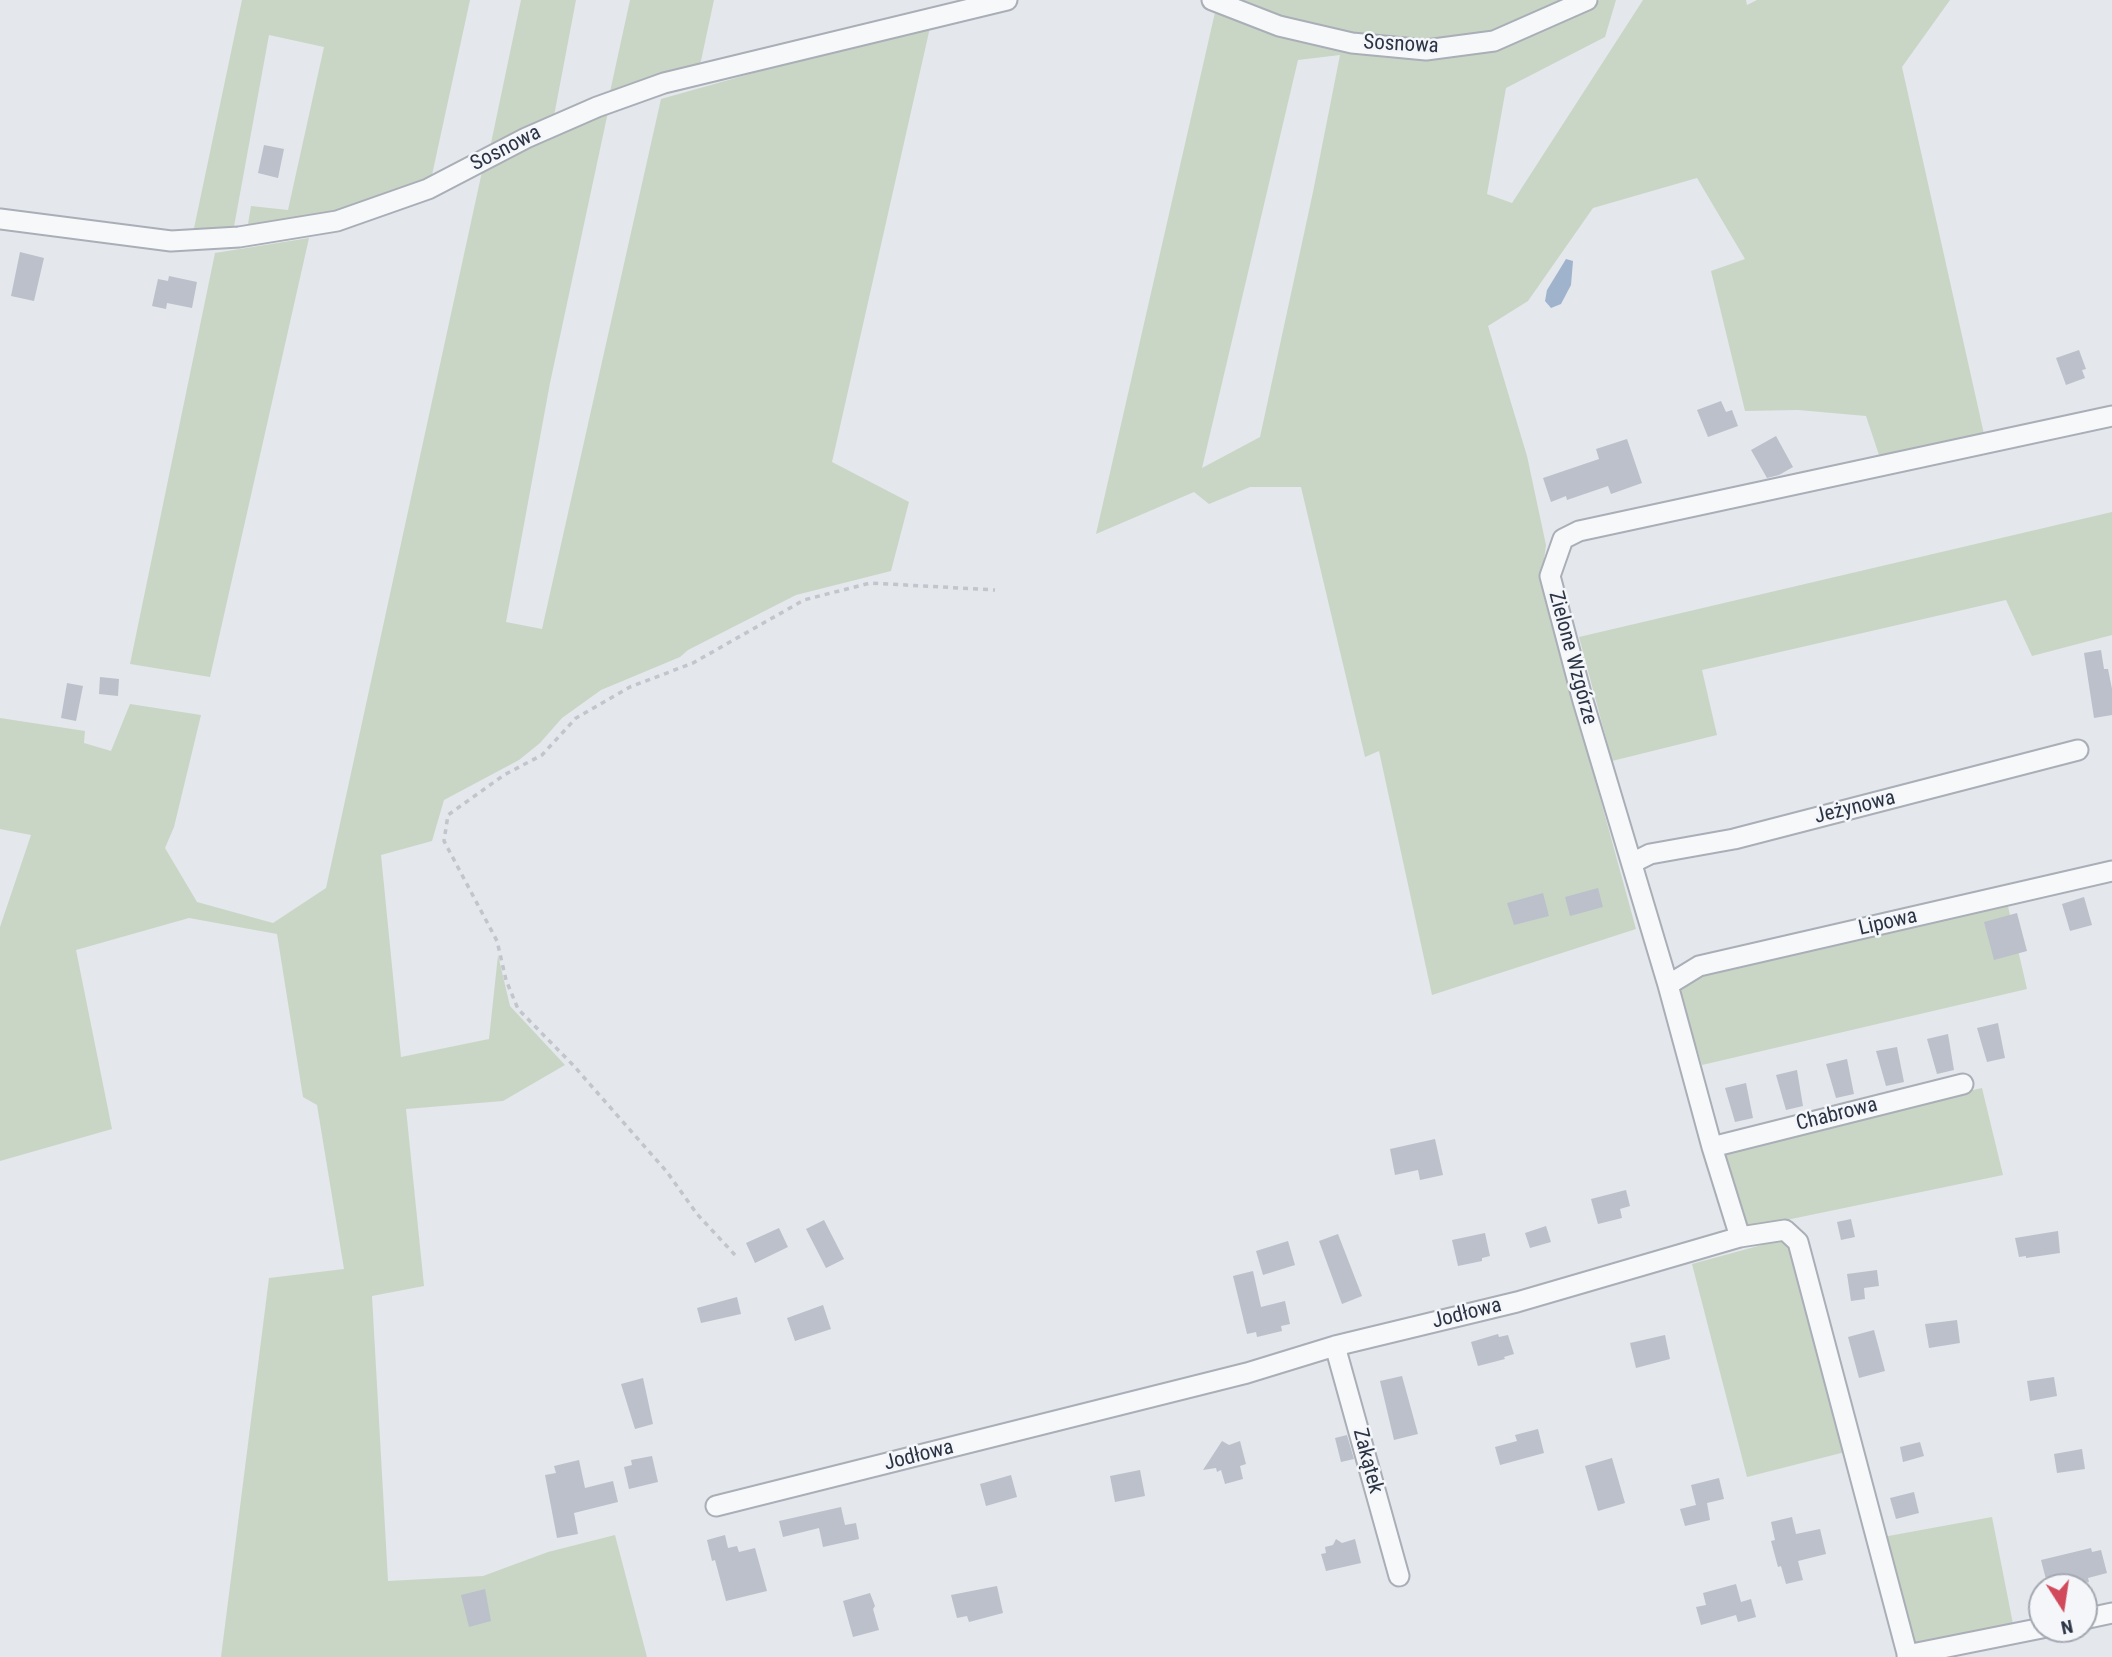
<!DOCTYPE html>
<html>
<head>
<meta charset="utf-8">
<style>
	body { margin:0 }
	#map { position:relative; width:2112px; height:1657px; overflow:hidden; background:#e4e7ec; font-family:"Roboto Condensed",sans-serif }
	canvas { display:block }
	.north { position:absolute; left:2028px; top:1573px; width:70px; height:70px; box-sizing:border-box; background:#f4f6f9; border:2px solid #a4a8b1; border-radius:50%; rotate:168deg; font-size:19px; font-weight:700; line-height:28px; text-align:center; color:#2b3445 }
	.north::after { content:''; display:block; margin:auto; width:24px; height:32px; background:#d1495b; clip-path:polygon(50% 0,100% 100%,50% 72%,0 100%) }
</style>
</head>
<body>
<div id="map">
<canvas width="2112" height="1657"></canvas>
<div class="north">N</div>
</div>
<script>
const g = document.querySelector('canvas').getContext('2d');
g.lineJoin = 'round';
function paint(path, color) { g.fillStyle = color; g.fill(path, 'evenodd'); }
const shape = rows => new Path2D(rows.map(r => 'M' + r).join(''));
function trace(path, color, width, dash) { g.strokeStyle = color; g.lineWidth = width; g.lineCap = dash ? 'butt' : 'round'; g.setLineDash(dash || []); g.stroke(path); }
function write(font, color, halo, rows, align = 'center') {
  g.font = font + ' "Roboto Condensed",sans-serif'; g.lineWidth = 5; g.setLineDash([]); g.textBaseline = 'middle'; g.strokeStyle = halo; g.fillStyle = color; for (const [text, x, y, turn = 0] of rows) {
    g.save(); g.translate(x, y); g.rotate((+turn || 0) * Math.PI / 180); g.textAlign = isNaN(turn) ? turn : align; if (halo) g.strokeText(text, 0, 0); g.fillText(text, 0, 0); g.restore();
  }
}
const green = shape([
	[242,0,470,0,432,175,397,195,346,210,247,230,251,206,288,210,324,47,269,35,233,232,193,233],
	[521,0,576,0,554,116,490,148],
	[630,0,714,0,699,70,610,92],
	[1222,0,1569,0,1497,36,1453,41,1359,34,1289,24],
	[1600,0,1616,0,1605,37,1506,88,1487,194,1512,203,1643,0,1746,0,1747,5,1757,0,1950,0,1902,67,1984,434,1880,458,1866,416,1798,410,1745,411,1711,271,1745,259,1697,178,1593,208,1528,301,1488,326,1527,456,1546,545,1541,582,1636,929,1432,995,1379,751,1365,757,1301,487,1250,487,1209,504,1194,492,1096,534,1216,8,1281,32,1501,47],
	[1340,55,1313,192,1260,437,1202,468,1298,60],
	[931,23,832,462,909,502,891,571,796,595,688,650,680,657,601,690,562,718,540,743,519,760,444,800,432,841,381,855,401,1057,489,1039,498,955,510,1006,565,1065,503,1101,406,1109,424,1286,372,1296,388,1581,483,1576,548,1552,615,1535,647,1657,221,1657,269,1278,344,1269,317,1105,303,1097,277,934,189,918,76,950,112,1129,0,1161,0,927,31,835,0,829,0,718,85,731,84,743,111,751,130,704,201,715,174,827,165,848,197,902,273,923,326,888,483,167,608,112,550,383,506,622,542,629,661,99],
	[309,238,210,677,130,664,215,253],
	[2112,512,2112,635,2032,656,2006,600,1702,670,1717,735,1612,761,1579,637],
	[2007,902,2027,989,1702,1065,1678,989,1701,972],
	[1982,1088,2003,1175,1743,1229,1725,1155,1737,1144],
	[1780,1240,1797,1256,1849,1451,1747,1477,1692,1264],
	[1992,1517,2013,1624,1915,1647,1883,1537]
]);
const water = shape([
	[1566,259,1573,261,1571,285,1561,304,1551,308,1545,301,1547,290]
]);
const building = shape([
	[264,145,284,149,278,178,258,173],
	[20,252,44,258,34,301,11,296],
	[169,276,197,282,192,308,167,303,166,309,152,306,158,279,168,281],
	[2079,350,2086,369,2082,370,2085,378,2066,385,2056,358],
	[1721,401,1726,412,1732,410,1738,426,1708,437,1697,410],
	[1776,436,1793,467,1779,475,1767,478,1751,450],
	[1627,439,1642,483,1611,494,1608,486,1567,500,1566,496,1551,502,1543,478,1599,459,1596,449],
	[2101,650,2104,669,2108,669,2112,689,2112,715,2094,718,2084,653],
	[100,677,119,679,118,696,99,694],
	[67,683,83,686,76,721,61,718],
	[1598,888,1603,907,1570,916,1565,897],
	[1543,893,1549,916,1514,925,1507,903],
	[2084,897,2092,925,2070,931,2062,904],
	[2017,913,2027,951,1994,960,1984,922],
	[1998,1023,2005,1058,1987,1062,1977,1028],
	[1948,1034,1954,1070,1937,1074,1927,1039],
	[1897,1047,1904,1082,1886,1086,1876,1051],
	[1847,1059,1854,1094,1836,1098,1826,1064],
	[1797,1070,1803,1106,1786,1110,1776,1075],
	[1746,1083,1753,1118,1735,1122,1725,1088],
	[1435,1139,1443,1175,1420,1180,1418,1170,1395,1175,1390,1149],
	[1626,1190,1630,1206,1620,1209,1622,1218,1598,1224,1591,1199],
	[1851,1219,1855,1237,1841,1240,1837,1222],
	[824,1220,844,1259,826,1268,806,1229],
	[1546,1226,1551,1242,1530,1248,1525,1233],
	[779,1228,788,1247,755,1263,746,1243],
	[2058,1231,2060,1253,2026,1258,2026,1256,2019,1257,2015,1238],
	[1485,1233,1490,1256,1482,1258,1482,1261,1458,1266,1452,1240],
	[1338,1234,1362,1296,1342,1304,1319,1241],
	[1288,1241,1295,1265,1263,1275,1256,1251],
	[1877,1270,1879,1286,1864,1288,1865,1299,1851,1301,1847,1274],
	[1253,1271,1261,1307,1285,1301,1290,1324,1281,1326,1282,1331,1257,1337,1256,1332,1247,1334,1233,1276],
	[737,1297,741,1314,701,1323,697,1308],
	[823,1305,831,1329,795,1341,787,1318],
	[1957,1320,1960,1343,1929,1348,1925,1324],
	[1874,1330,1885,1371,1859,1378,1848,1337],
	[1498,1334,1499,1337,1508,1335,1514,1354,1504,1357,1505,1359,1478,1366,1471,1342],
	[1665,1335,1670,1359,1636,1368,1630,1343],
	[1402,1376,1418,1434,1394,1440,1380,1381],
	[2054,1377,2057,1396,2030,1401,2027,1381],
	[643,1378,653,1424,635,1429,621,1384],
	[1538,1429,1544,1453,1500,1465,1495,1447,1517,1441,1515,1435],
	[1347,1435,1354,1459,1341,1462,1335,1438],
	[1222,1441,1229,1445,1240,1441,1246,1464,1240,1466,1243,1479,1225,1484,1221,1470,1217,1472,1216,1468,1203,1470],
	[1920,1442,1924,1456,1903,1462,1900,1447],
	[2082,1449,2085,1469,2057,1473,2054,1454],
	[652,1456,658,1482,629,1489,624,1467,632,1465,631,1460],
	[1612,1458,1625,1503,1598,1511,1585,1466],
	[579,1460,585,1488,613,1481,618,1502,574,1513,578,1534,557,1538,545,1475,556,1473,554,1466],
	[1140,1470,1145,1496,1115,1502,1110,1476],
	[1011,1475,1017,1497,986,1506,980,1484],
	[1719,1478,1724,1499,1707,1503,1710,1520,1685,1526,1680,1509,1696,1505,1691,1485],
	[1914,1492,1919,1513,1896,1519,1890,1498],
	[841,1507,845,1525,856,1523,859,1539,823,1547,819,1528,783,1537,779,1521],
	[1792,1517,1796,1534,1820,1529,1826,1554,1798,1561,1803,1580,1786,1584,1781,1566,1778,1567,1771,1541,1775,1540,1771,1522],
	[725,1535,728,1548,737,1546,739,1552,755,1548,767,1591,726,1601,715,1560,712,1561,707,1540],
	[1336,1539,1342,1543,1355,1539,1361,1563,1326,1571,1321,1554,1326,1553,1325,1547,1333,1545],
	[2091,1548,2092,1552,2101,1550,2107,1573,2088,1578,2089,1582,2069,1587,2067,1582,2048,1587,2041,1560],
	[1736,1584,1741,1602,1751,1599,1756,1617,1738,1622,1736,1615,1701,1625,1696,1607,1706,1605,1703,1593],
	[997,1586,1003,1613,969,1622,967,1616,957,1618,951,1595],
	[485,1589,491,1621,469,1627,461,1595],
	[870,1593,875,1606,873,1609,879,1630,853,1637,843,1601]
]);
const path = shape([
	[735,1255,697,1214,667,1172,573,1065,518,1009,506,980,497,941,444,841,448,815,504,775,542,755,576,718,630,687,693,663,804,600,870,583,995,590]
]);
const minor = shape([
	[1212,0,1279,26,1352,43,1426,50,1494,41,1587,0],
	[0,219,171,241,239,237,337,221,428,189,526,138,597,107,664,83,1007,0],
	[1632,863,1650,854,1734,839,2078,750],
	[1668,985,1699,966,2112,871],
	[1712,1147,1963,1084],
	[1740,1237,1712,1147,1668,985,1583,701,1550,576,1563,539,1579,531,2112,416],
	[1335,1346,1399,1576],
	[716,1506,1247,1373,1335,1346,1517,1302,1740,1237,1785,1230,1798,1242,1908,1657],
	[2084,1619,2112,1613],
	[1907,1655,2042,1628]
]);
const streetNames = [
	["Sosnowa",1401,45,3],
	["Sosnowa",506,149,-27],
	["Zielone Wzgórze",1572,658,75],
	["Jeżynowa",1855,808,-14],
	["Lipowa",1888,923,-13],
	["Chabrowa",1837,1115,-14],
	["Jodłowa",1467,1314,-14],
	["Jodłowa",919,1456,-14],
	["Zakątek",1367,1461,75]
];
paint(green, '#c9d6c5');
paint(water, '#9fb4cc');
paint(building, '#bbc0ca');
trace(minor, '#a9aeb7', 23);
trace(path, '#c2c5cb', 3.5, [5, 5]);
trace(minor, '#f7f8fa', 19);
write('21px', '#2b3445', '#f4f6f9', streetNames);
</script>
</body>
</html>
